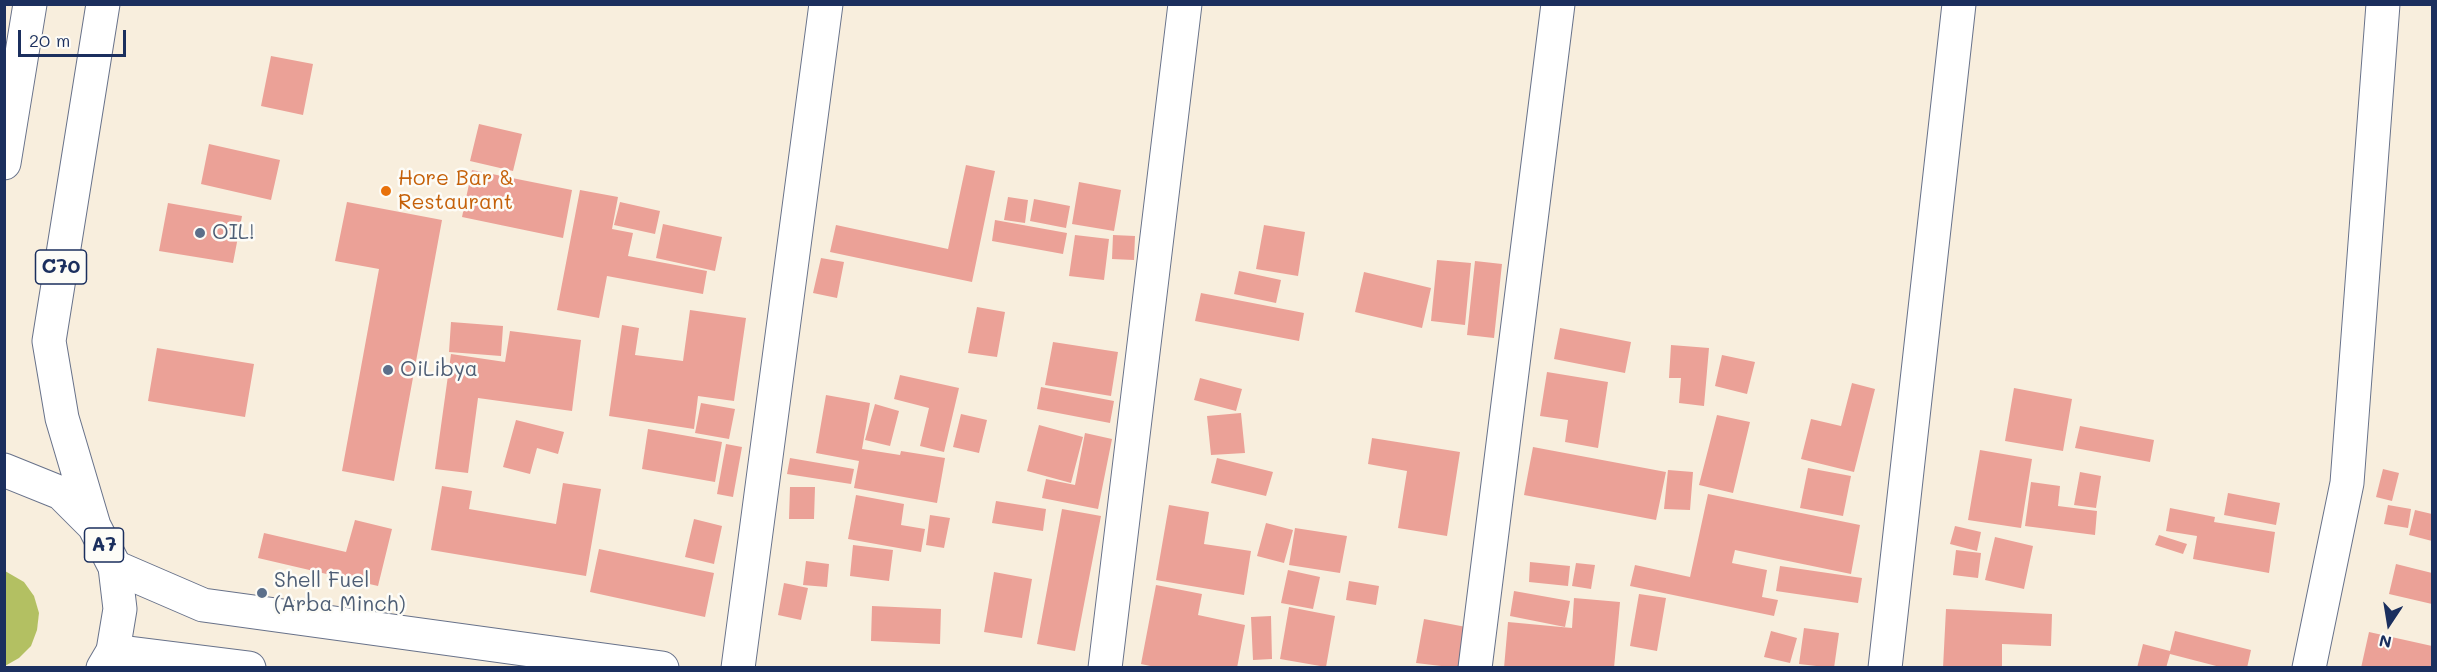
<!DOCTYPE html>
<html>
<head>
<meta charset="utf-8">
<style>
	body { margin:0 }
	#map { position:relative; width:2437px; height:672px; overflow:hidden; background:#f8eedd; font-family:Mali,sans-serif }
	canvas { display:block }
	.frame { position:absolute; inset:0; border:6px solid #1b2f5e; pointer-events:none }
	.north { position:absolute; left:2359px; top:594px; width:60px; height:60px; -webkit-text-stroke:4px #fdfcf7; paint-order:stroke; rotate:192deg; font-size:16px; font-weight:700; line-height:24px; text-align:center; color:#1b2f5e }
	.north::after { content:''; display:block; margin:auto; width:21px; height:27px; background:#1b2f5e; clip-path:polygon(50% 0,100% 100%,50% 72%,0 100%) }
	.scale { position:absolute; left:18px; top:30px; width:108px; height:27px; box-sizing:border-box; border:3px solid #1b2f5e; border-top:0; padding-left:8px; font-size:18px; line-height:21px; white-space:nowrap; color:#1b2f5e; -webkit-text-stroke:4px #fdfcf7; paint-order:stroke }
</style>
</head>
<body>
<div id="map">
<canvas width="2437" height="672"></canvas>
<div class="frame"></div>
<div class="north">N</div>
<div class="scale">20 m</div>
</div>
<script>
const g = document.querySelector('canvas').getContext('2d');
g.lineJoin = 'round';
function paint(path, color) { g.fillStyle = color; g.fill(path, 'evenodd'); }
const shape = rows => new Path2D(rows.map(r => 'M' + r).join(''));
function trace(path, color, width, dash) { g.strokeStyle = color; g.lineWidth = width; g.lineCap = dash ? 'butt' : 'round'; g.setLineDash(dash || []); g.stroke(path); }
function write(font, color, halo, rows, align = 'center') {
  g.font = font + ' Mali,sans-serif'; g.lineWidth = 5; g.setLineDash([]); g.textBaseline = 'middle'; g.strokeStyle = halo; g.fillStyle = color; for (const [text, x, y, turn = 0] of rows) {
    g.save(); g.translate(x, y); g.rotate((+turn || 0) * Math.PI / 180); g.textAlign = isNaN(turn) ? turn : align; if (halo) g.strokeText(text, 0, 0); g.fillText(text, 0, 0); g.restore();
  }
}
const green = shape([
	[5,571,24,582,34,596,39,613,37,630,31,646,19,658,5,666]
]);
const building = shape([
	[271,56,313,64,303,115,261,106],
	[479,124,522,134,513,171,470,161],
	[209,144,280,160,271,200,201,184],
	[966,165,995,171,972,282,830,252,836,225,948,249],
	[472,170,572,190,563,238,462,217],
	[1079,182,1121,190,1114,231,1072,224],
	[580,190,618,197,612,229,633,233,628,256,707,271,703,294,607,276,599,318,557,310],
	[1008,197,1028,200,1025,223,1004,220],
	[1034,199,1070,206,1066,228,1030,221],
	[347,202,442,220,394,481,342,471,379,269,335,261],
	[620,202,660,211,655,234,614,225],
	[168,203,242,216,233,263,159,251],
	[995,220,1067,233,1063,254,992,241],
	[663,224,722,237,715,271,656,258],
	[1264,225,1305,232,1298,276,1256,269],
	[1075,235,1109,239,1104,280,1069,276],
	[1113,235,1135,236,1134,260,1112,259],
	[821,258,844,262,837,298,813,293],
	[1437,260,1471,263,1465,325,1431,321],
	[1475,261,1502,264,1494,338,1467,335],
	[1239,271,1281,280,1276,303,1234,294],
	[1364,272,1431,288,1422,328,1355,312],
	[1201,293,1304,313,1299,341,1195,321],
	[977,307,1005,312,997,357,968,353],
	[690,310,746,318,734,401,698,396,694,429,609,416,622,325,639,328,635,355,683,361],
	[451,322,503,326,501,356,449,352],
	[1560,328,1631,342,1625,373,1554,359],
	[510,331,581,340,572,411,478,398,468,473,435,469,451,354,505,362],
	[1053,342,1118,352,1111,396,1045,385],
	[1671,345,1709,348,1704,406,1679,403,1681,378,1669,378],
	[157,348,254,364,245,417,148,401],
	[1722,355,1755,362,1747,394,1715,386],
	[1547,372,1608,382,1598,448,1565,442,1568,420,1540,416],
	[900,375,959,388,944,452,920,446,929,408,894,399],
	[1200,378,1242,389,1236,411,1194,400],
	[1852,383,1875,389,1854,472,1801,459,1811,419,1841,426],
	[1041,387,1114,401,1110,423,1037,409],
	[2014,388,2072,399,2063,451,2005,441],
	[826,395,870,403,862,449,900,455,901,451,945,458,937,503,854,488,859,461,816,453],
	[701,403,735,409,729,439,695,433],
	[875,404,899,411,890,446,865,440],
	[1241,413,1245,453,1211,455,1207,416],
	[961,414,987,420,979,453,953,447],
	[1717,415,1750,422,1733,493,1699,485],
	[516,420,564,432,558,454,537,448,530,474,503,467],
	[1039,425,1083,437,1071,483,1027,471],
	[2080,426,2154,440,2150,462,2075,448],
	[648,429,722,442,715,482,642,469],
	[1085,433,1112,439,1098,509,1042,498,1046,479,1075,485],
	[1372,438,1460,452,1447,536,1398,528,1407,471,1368,464],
	[726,444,742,447,733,497,717,494],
	[1533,447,1666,472,1656,520,1524,495],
	[1980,450,2032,459,2021,528,1968,520],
	[790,458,854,469,851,484,787,474],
	[1217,458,1273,472,1266,496,1211,483],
	[1808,468,1851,476,1843,516,1800,508],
	[2383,469,2399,473,2392,501,2376,497],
	[1668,470,1693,472,1690,510,1664,509],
	[2080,472,2101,476,2096,508,2074,505],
	[2031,482,2060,486,2058,506,2097,511,2095,535,2025,526],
	[563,483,601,489,586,576,431,550,442,486,472,491,469,509,556,524],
	[790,487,815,487,814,519,789,519],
	[2228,493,2280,503,2276,525,2224,515],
	[1708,494,1860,525,1851,574,1735,550,1732,563,1767,570,1762,597,1778,600,1774,616,1630,586,1635,565,1690,577],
	[856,495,904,504,901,525,925,529,921,552,848,539],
	[996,501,1046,509,1043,531,992,523],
	[1169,505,1209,512,1204,544,1251,551,1244,595,1156,580],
	[2388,505,2411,509,2408,528,2384,524],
	[2170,508,2215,517,2214,522,2275,532,2269,573,2193,559,2197,536,2166,531],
	[1062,509,1101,516,1075,651,1037,644],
	[2415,510,2432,514,2432,541,2409,535],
	[930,515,950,518,944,548,926,545],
	[694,519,722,526,714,564,685,557],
	[355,520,392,529,378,586,258,558,264,533,346,552],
	[1266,523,1293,530,1284,563,1257,556],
	[1955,526,1981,532,1977,551,1950,544],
	[1295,528,1347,536,1340,573,1289,565],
	[2159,535,2187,544,2183,554,2155,545],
	[1995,537,2033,546,2024,589,1985,580],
	[853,545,893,550,889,581,850,576],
	[599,549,714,573,705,617,590,592],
	[1956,550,1981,553,1978,578,1953,575],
	[806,561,829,564,827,587,803,585],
	[1530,562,1570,566,1568,586,1529,582],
	[1576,563,1595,565,1591,589,1572,586],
	[2396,564,2432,573,2432,604,2389,594],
	[1780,566,1862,578,1858,603,1776,591],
	[1288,570,1320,577,1313,609,1281,603],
	[994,572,1032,579,1022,638,984,632],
	[1349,581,1379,586,1376,605,1346,600],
	[784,583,808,588,801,620,778,615],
	[1156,585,1202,594,1198,615,1245,625,1237,668,1160,668,1141,664],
	[1514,591,1570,601,1565,627,1510,616],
	[1639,594,1666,598,1657,651,1630,646],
	[1574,598,1620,602,1614,668,1504,668,1508,622,1572,628],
	[872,606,941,609,940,644,871,641],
	[1289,607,1335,616,1326,667,1280,659],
	[1946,609,2052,614,2051,646,2002,644,2002,668,1943,668],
	[1271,616,1272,659,1253,660,1251,617],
	[1424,619,1466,627,1458,668,1416,663],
	[1804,628,1839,633,1834,668,1799,664],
	[1771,631,1797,638,1790,663,1764,657],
	[2175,631,2251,650,2247,668,2224,668,2170,654,2166,668,2137,668,2143,644,2170,651],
	[2369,632,2432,646,2432,668,2361,668]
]);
const minor = shape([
	[738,668,826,4],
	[1105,668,1185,4],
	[1475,668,1558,4],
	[1885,668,1959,4],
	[2309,668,2347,483,2383,4]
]);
const secondary = shape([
	[115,567,203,605,662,668],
	[113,651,249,668]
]);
const trunk = shape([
	[4,163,30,4],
	[4,470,61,493,94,526,115,567,120,609,113,651,103,668],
	[94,526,62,418,49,341,103,4]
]);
const markers = [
	[386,191,6,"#e8710a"],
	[200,233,6,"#5c6f8a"],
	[388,370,6,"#5c6f8a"],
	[262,593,6,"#5c6f8a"]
];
const shields = [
	[61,267,51],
	[104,545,39]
];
const shieldNames = [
	["C70",61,267],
	["A7",104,545]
];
const foodNames = [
	["Hore Bar &",398,179],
	["Restaurant",398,203]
];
const serviceNames = [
	["OIL!",212,233],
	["OiLibya",400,370],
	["Shell Fuel",274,581],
	["(Arba Minch)",274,605]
];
paint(green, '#b3c062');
paint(building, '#eba197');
trace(minor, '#68728a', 35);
trace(secondary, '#68728a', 35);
trace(trunk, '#68728a', 35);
trace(minor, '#fff', 33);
trace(secondary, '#fff', 33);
trace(trunk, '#fff', 33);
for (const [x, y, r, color] of markers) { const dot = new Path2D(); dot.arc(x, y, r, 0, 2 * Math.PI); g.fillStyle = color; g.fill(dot); trace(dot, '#fdfcf7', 2); }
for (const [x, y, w] of shields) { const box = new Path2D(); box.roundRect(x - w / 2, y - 17, w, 34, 4.5); g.fillStyle = '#fdfcf7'; g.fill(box); trace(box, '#1b2f5e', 1.5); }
write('bold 20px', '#1b2f5e', null, shieldNames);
write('21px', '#c56008', '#fdfcf7', foodNames, 'left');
write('21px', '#4e5e75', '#fdfcf7', serviceNames, 'left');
</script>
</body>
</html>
